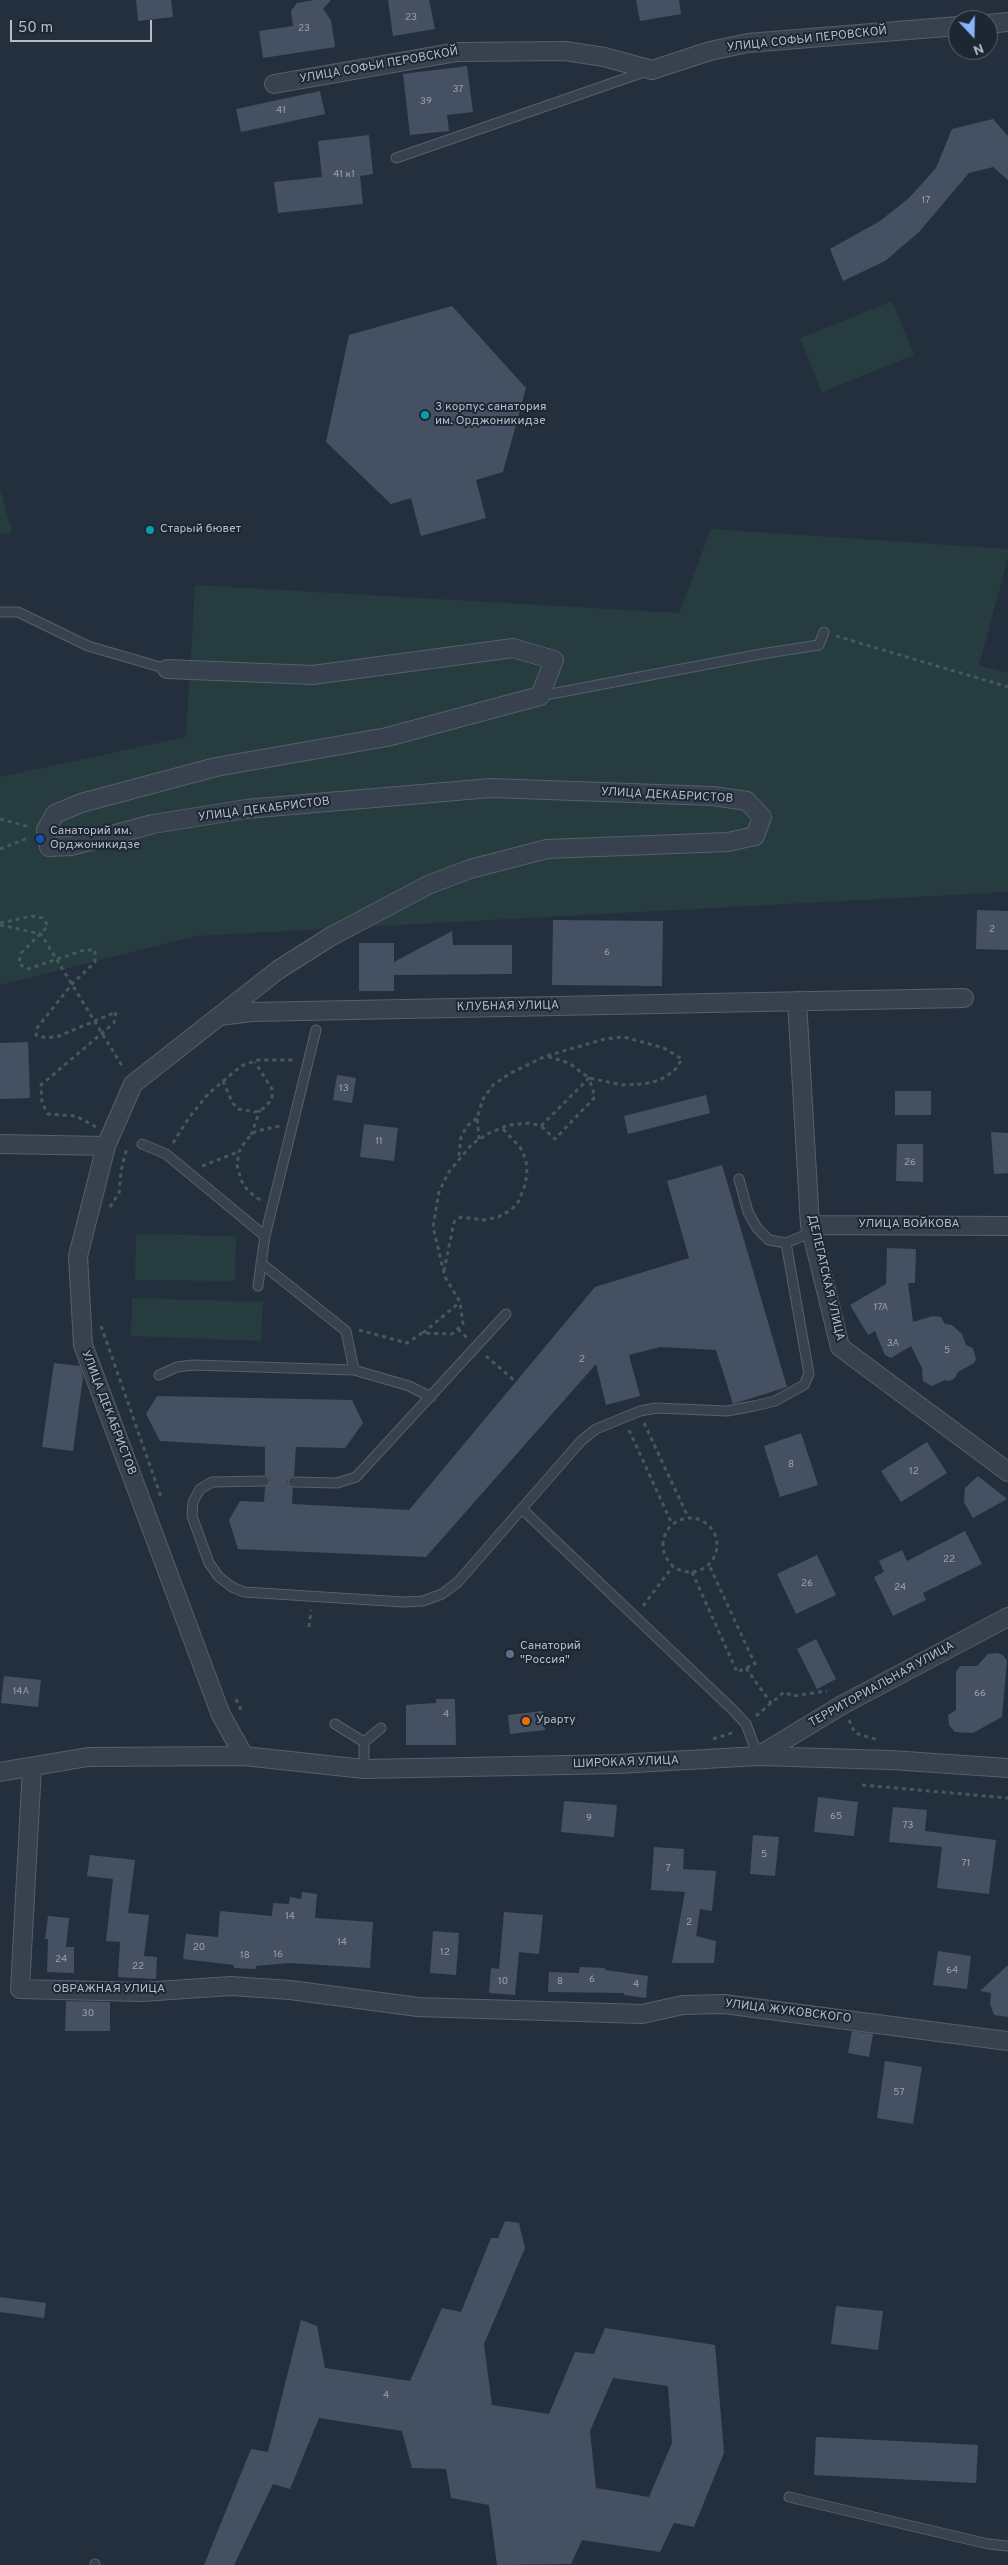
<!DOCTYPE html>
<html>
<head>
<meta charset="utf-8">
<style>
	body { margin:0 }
	#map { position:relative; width:1008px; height:2565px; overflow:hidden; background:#242f3e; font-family:Overpass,sans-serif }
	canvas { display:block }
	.north { position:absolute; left:948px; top:10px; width:50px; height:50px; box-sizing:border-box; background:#1d2633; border:1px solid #59626f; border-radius:50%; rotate:159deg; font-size:14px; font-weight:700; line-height:20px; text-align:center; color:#b4bcc9 }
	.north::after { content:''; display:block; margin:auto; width:18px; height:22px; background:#8ab4f8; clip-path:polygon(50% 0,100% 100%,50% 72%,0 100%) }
	.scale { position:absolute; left:10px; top:20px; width:142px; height:22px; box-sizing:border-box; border:2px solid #b4bcc9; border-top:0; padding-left:6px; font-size:15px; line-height:18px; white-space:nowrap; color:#b4bcc9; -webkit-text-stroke:4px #1d2633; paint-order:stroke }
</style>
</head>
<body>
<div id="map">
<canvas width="1008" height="2565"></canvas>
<div class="north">N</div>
<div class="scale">50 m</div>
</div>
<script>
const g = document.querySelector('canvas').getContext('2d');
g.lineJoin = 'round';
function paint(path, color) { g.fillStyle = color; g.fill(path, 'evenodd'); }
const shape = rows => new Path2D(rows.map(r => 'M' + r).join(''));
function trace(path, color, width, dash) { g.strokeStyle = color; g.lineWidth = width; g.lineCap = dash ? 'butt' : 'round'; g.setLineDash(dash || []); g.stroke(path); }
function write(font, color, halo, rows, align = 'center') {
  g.font = font + ' Overpass,sans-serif'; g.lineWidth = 4; g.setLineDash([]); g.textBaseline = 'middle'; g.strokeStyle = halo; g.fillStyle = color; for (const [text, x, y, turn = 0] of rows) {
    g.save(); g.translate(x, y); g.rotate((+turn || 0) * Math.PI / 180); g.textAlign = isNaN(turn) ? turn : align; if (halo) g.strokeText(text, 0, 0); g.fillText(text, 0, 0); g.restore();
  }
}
const green = shape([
	[892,301,914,355,822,392,800,338],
	[0,489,12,532,0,535],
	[711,529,1008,549,1008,558,979,665,1008,673,1008,892,196,936,0,985,0,777,186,737,195,585,679,613],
	[136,1234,236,1236,235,1281,135,1280],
	[132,1298,263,1302,261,1341,131,1336]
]);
const building = shape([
	[136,0,171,0,173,17,138,21],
	[315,0,331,0,323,9,331,20,335,47,263,58,259,31,293,26,291,11,297,3],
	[388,0,429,0,435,29,393,36],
	[636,0,679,0,681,14,640,21],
	[467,66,473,112,447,115,449,131,410,135,403,74],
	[320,91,325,114,241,132,236,109],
	[993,119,1008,136,1008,180,993,167,969,173,919,232,885,261,843,281,830,249,880,221,909,198,936,168,952,129],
	[369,135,373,174,360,176,363,204,278,213,274,182,322,177,318,141],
	[452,306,526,388,503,472,476,480,486,518,421,536,411,498,391,504,326,442,349,335],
	[977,910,1008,911,1008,950,976,949],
	[553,920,663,921,662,986,552,985],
	[452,931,453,945,512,945,512,974,394,975,394,991,359,991,359,943,394,943,394,962],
	[28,1042,30,1098,0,1099,0,1043],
	[337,1075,356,1078,352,1103,333,1100],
	[895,1091,931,1091,931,1115,895,1115],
	[706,1095,710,1113,628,1134,624,1116],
	[364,1124,398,1128,394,1161,360,1157],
	[991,1132,1008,1133,1008,1173,994,1174],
	[897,1144,923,1144,923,1182,896,1181],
	[722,1165,787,1387,733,1404,716,1350,660,1347,629,1355,640,1396,606,1405,596,1364,426,1557,238,1549,229,1520,240,1501,264,1502,265,1487,271,1481,270,1477,265,1475,265,1447,160,1441,146,1414,157,1396,352,1400,363,1423,345,1448,296,1447,294,1476,290,1477,287,1481,288,1485,293,1488,292,1504,409,1510,595,1287,689,1258,667,1181],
	[887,1248,916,1249,915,1283,908,1283,913,1322,933,1316,941,1317,945,1324,952,1325,962,1334,966,1345,973,1348,976,1359,974,1363,958,1372,955,1378,950,1381,945,1380,932,1386,923,1381,922,1368,911,1346,891,1358,885,1355,875,1331,868,1335,850,1305,886,1284],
	[54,1363,80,1366,83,1377,73,1451,42,1447],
	[801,1433,818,1485,780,1497,764,1446],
	[927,1442,947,1473,901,1502,881,1471],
	[978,1476,1007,1499,973,1518,964,1502,965,1488],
	[965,1531,982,1564,923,1593,926,1600,893,1616,874,1577,884,1572,879,1561,902,1550,907,1561],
	[817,1555,836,1595,796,1614,777,1574],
	[816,1639,836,1679,817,1689,797,1649],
	[997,1653,1003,1655,1007,1661,1002,1717,973,1733,955,1732,949,1725,948,1715,956,1710,956,1672,960,1666,977,1666,988,1654],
	[4,1676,41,1680,38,1707,1,1703],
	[436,1699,455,1699,456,1745,406,1745,406,1705,436,1703],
	[543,1711,545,1730,510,1734,508,1715],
	[818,1797,858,1802,854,1836,814,1832],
	[564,1801,617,1805,614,1837,561,1832],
	[893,1807,927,1810,925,1831,996,1840,989,1894,937,1888,942,1847,889,1842],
	[753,1835,779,1837,775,1876,750,1874],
	[654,1847,684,1849,683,1869,716,1871,712,1911,700,1909,696,1936,716,1941,714,1963,672,1963,685,1892,651,1890],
	[90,1855,135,1860,128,1913,149,1915,144,1956,157,1957,156,1979,118,1977,120,1942,106,1941,113,1879,87,1876],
	[302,1892,317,1894,315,1918,373,1922,370,1968,289,1963,256,1966,256,1969,234,1968,234,1965,183,1959,186,1934,218,1937,220,1911,272,1916,273,1903,289,1904,290,1897,301,1899],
	[504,1912,543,1915,539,1954,519,1952,515,1995,489,1993,491,1968,499,1969],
	[48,1916,69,1918,66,1947,74,1947,74,1973,47,1972,48,1939,45,1939],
	[433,1931,459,1933,456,1975,430,1973],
	[938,1951,971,1956,967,1989,933,1985],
	[1008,1965,1008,2017,994,2015,990,2004,991,1993,980,1991],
	[580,1967,605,1968,605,1970,648,1976,646,1998,624,1995,624,1993,548,1992,549,1972,579,1973],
	[66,2001,110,2002,110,2031,65,2031],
	[852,2031,873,2034,869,2057,848,2053],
	[885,2061,922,2067,913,2124,877,2118],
	[505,2221,519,2223,525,2248,484,2344,492,2405,549,2414,575,2352,594,2354,605,2328,715,2345,724,2453,694,2527,674,2523,660,2552,582,2540,571,2564,497,2565,489,2505,451,2498,446,2469,412,2468,402,2431,319,2418,290,2489,273,2484,234,2565,204,2565,251,2449,268,2452,301,2320,317,2326,325,2368,410,2381,442,2308,461,2312,491,2238,498,2238],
	[613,2378,668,2386,672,2443,649,2497,596,2488,590,2431],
	[0,2297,46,2303,44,2318,0,2312],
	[836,2306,883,2311,878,2350,831,2344],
	[816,2437,978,2445,976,2483,814,2475]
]);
const path = shape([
	[836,636,1008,687],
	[0,819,30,827],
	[0,849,30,837],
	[0,923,32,916,43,918,48,926,21,953,19,964,28,969,84,950,95,950,95,962,72,984,37,1028,36,1035,46,1038,59,1036,116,1012,114,1023,41,1085,42,1103,48,1114,76,1116,96,1127],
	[0,925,41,934,124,1069],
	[223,1081,232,1102,238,1109,255,1112,264,1108,272,1099,272,1089,255,1062],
	[251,1135,260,1110],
	[479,1139,477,1118,483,1099,493,1085,509,1074,546,1056,605,1039,624,1037,664,1048,682,1059,674,1071,660,1080,644,1084,622,1085,589,1078,569,1063,546,1056],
	[173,1143,188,1119,208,1094,241,1066,258,1060,295,1060],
	[459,1156,461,1137,467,1126,477,1118],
	[202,1166,238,1152],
	[260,1200,248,1191,241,1180,237,1165,239,1152,246,1140,256,1131,280,1126],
	[110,1207,119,1193,121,1171,127,1147],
	[444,1271,454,1222,461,1217,484,1220,498,1217,511,1210,518,1202,524,1188,527,1175,526,1160,520,1147,502,1128],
	[101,1326,161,1497],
	[458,1329,467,1338],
	[359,1330,407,1343,422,1333,452,1334,463,1324,460,1302,445,1277,433,1227,439,1192,448,1173,472,1144,491,1132,509,1125,530,1123,541,1126,589,1078,595,1097,555,1139,541,1126],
	[423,1333,460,1302],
	[486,1356,516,1382],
	[644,1423,688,1517],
	[629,1430,672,1524],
	'663 1545a27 27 0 1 1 54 0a27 27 0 1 1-54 0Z',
	[692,1572,737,1672,755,1664,709,1565],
	[643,1606,673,1566],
	[309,1627,311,1610],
	[746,1668,771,1703],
	[236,1699,242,1712],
	[756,1716,784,1692,793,1696,827,1691],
	[849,1720,855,1733,878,1740],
	[713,1739,735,1732],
	[862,1785,1008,1798]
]);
const service = shape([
	[396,158,647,71],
	[0,612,18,612,88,646,167,669],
	[540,696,761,654,819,645,824,632],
	[142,1144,166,1154,265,1236],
	[739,1179,748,1212,757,1228,769,1240,786,1243],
	[261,1263,346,1331,354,1370],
	[258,1286,265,1236,316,1030],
	[159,1375,177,1367,193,1365,354,1370,409,1386,431,1397],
	[265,1481,212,1482,200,1489,193,1502,192,1516,209,1563,219,1577,232,1587,244,1592,403,1602,423,1601,442,1594,457,1583,581,1441,596,1429,640,1411,656,1408,727,1411,754,1406,775,1401,804,1385,809,1374,786,1243,805,1235],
	[293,1482,337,1483,356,1477,506,1314],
	[522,1509,732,1709,746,1724,758,1756],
	[335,1724,364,1742,364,1769],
	[364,1742,381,1728],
	[789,2497,988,2544,1008,2546],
	[95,2565,95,2564]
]);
const minor = shape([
	[988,24,1008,22],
	[274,84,457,52,565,51,604,57,652,70,710,51,748,43,958,26],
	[167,669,313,675,513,648,554,660,540,696,387,737,216,767,81,803,55,814,46,830,49,847,71,846,153,824,246,809,491,788,713,796,747,801,762,817,755,836,728,842,547,849,470,869,428,885,330,937,278,970,133,1084,106,1146,78,1256,83,1345,221,1715,244,1756],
	[797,1001,810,1225,840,1347,1008,1472],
	[220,1016,251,1012,964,998],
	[0,1144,106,1146],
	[810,1225,1008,1226],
	[758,1756,842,1705,1008,1617],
	[32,1767,20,1989,142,1992,231,1986,290,1990,418,2007,642,2014,683,2005,724,2004,1008,2041],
	[0,1772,88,1757,244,1756,364,1769,618,1764,758,1756,891,1760,1008,1768]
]);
const markers = [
	[425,415,5,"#0f9aa8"],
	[150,530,5,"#0f9aa8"],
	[40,839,5,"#1a4fb4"],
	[510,1654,5,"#5c6f8a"],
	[526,1721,5,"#e8710a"]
];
const numberNames = [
	["23",411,18],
	["23",304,29],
	["37",458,90],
	["39",426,102],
	["41",281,111],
	["41 к1",344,175],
	["17",926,201],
	["2",992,930],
	["6",607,953],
	["13",344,1089],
	["11",379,1142],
	["26",910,1163],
	["17А",881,1308],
	["3А",893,1344],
	["5",947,1351],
	["2",582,1360],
	["8",791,1465],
	["12",914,1472],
	["22",949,1560],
	["26",807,1584],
	["24",900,1588],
	["14А",21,1692],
	["66",980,1694],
	["4",446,1715],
	["65",836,1817],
	["9",589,1819],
	["73",908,1826],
	["5",764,1855],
	["71",966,1864],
	["7",668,1869],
	["14",290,1917],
	["2",689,1923],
	["14",342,1943],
	["20",199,1948],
	["12",445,1953],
	["16",278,1955],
	["18",245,1956],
	["24",61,1960],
	["22",138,1967],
	["64",952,1971],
	["6",592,1980],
	["10",503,1982],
	["8",560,1982],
	["4",636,1985],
	["30",88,2014],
	["57",899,2093],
	["4",386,2396]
];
const streetNames = [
	["УЛИЦА СОФЬИ ПЕРОВСКОЙ",807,40,-6],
	["УЛИЦА СОФЬИ ПЕРОВСКОЙ",379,66,-10],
	["УЛИЦА ДЕКАБРИСТОВ",667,796,3],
	["УЛИЦА ДЕКАБРИСТОВ",264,810,-7],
	["КЛУБНАЯ УЛИЦА",508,1007,-1],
	["УЛИЦА ВОЙКОВА",909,1225],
	["ДЕЛЕГАТСКАЯ УЛИЦА",825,1278,77],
	["УЛИЦА ДЕКАБРИСТОВ",108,1413,69],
	["ТЕРРИТОРИАЛЬНАЯ УЛИЦА",882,1685,-29],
	["ШИРОКАЯ УЛИЦА",626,1763,-2],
	["ОВРАЖНАЯ УЛИЦА",109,1990],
	["УЛИЦА ЖУКОВСКОГО",788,2012,7]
];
const poiNames = [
	["3 корпус санатория",435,408],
	["им. Орджоникидзе",435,422],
	["Старый бювет",160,530],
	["Санаторий им.",50,832],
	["Орджоникидзе",50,846],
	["Санаторий",520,1647],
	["\"Россия\"",520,1661],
	["Урарту",536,1721]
];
paint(green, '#263c3f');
paint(building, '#455162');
trace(service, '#565f6c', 11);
trace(minor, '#565f6c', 20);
trace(path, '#44595c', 3, [4, 4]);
trace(service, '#38414e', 9);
trace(minor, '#38414e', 18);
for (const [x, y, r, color] of markers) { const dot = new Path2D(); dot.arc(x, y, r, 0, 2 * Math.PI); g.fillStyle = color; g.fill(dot); trace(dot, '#1d2633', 2); }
write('10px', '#98a1af', null, numberNames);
write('12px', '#b4bcc9', '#1d2633', streetNames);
write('12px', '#b4bcc9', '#1d2633', poiNames, 'left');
</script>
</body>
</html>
